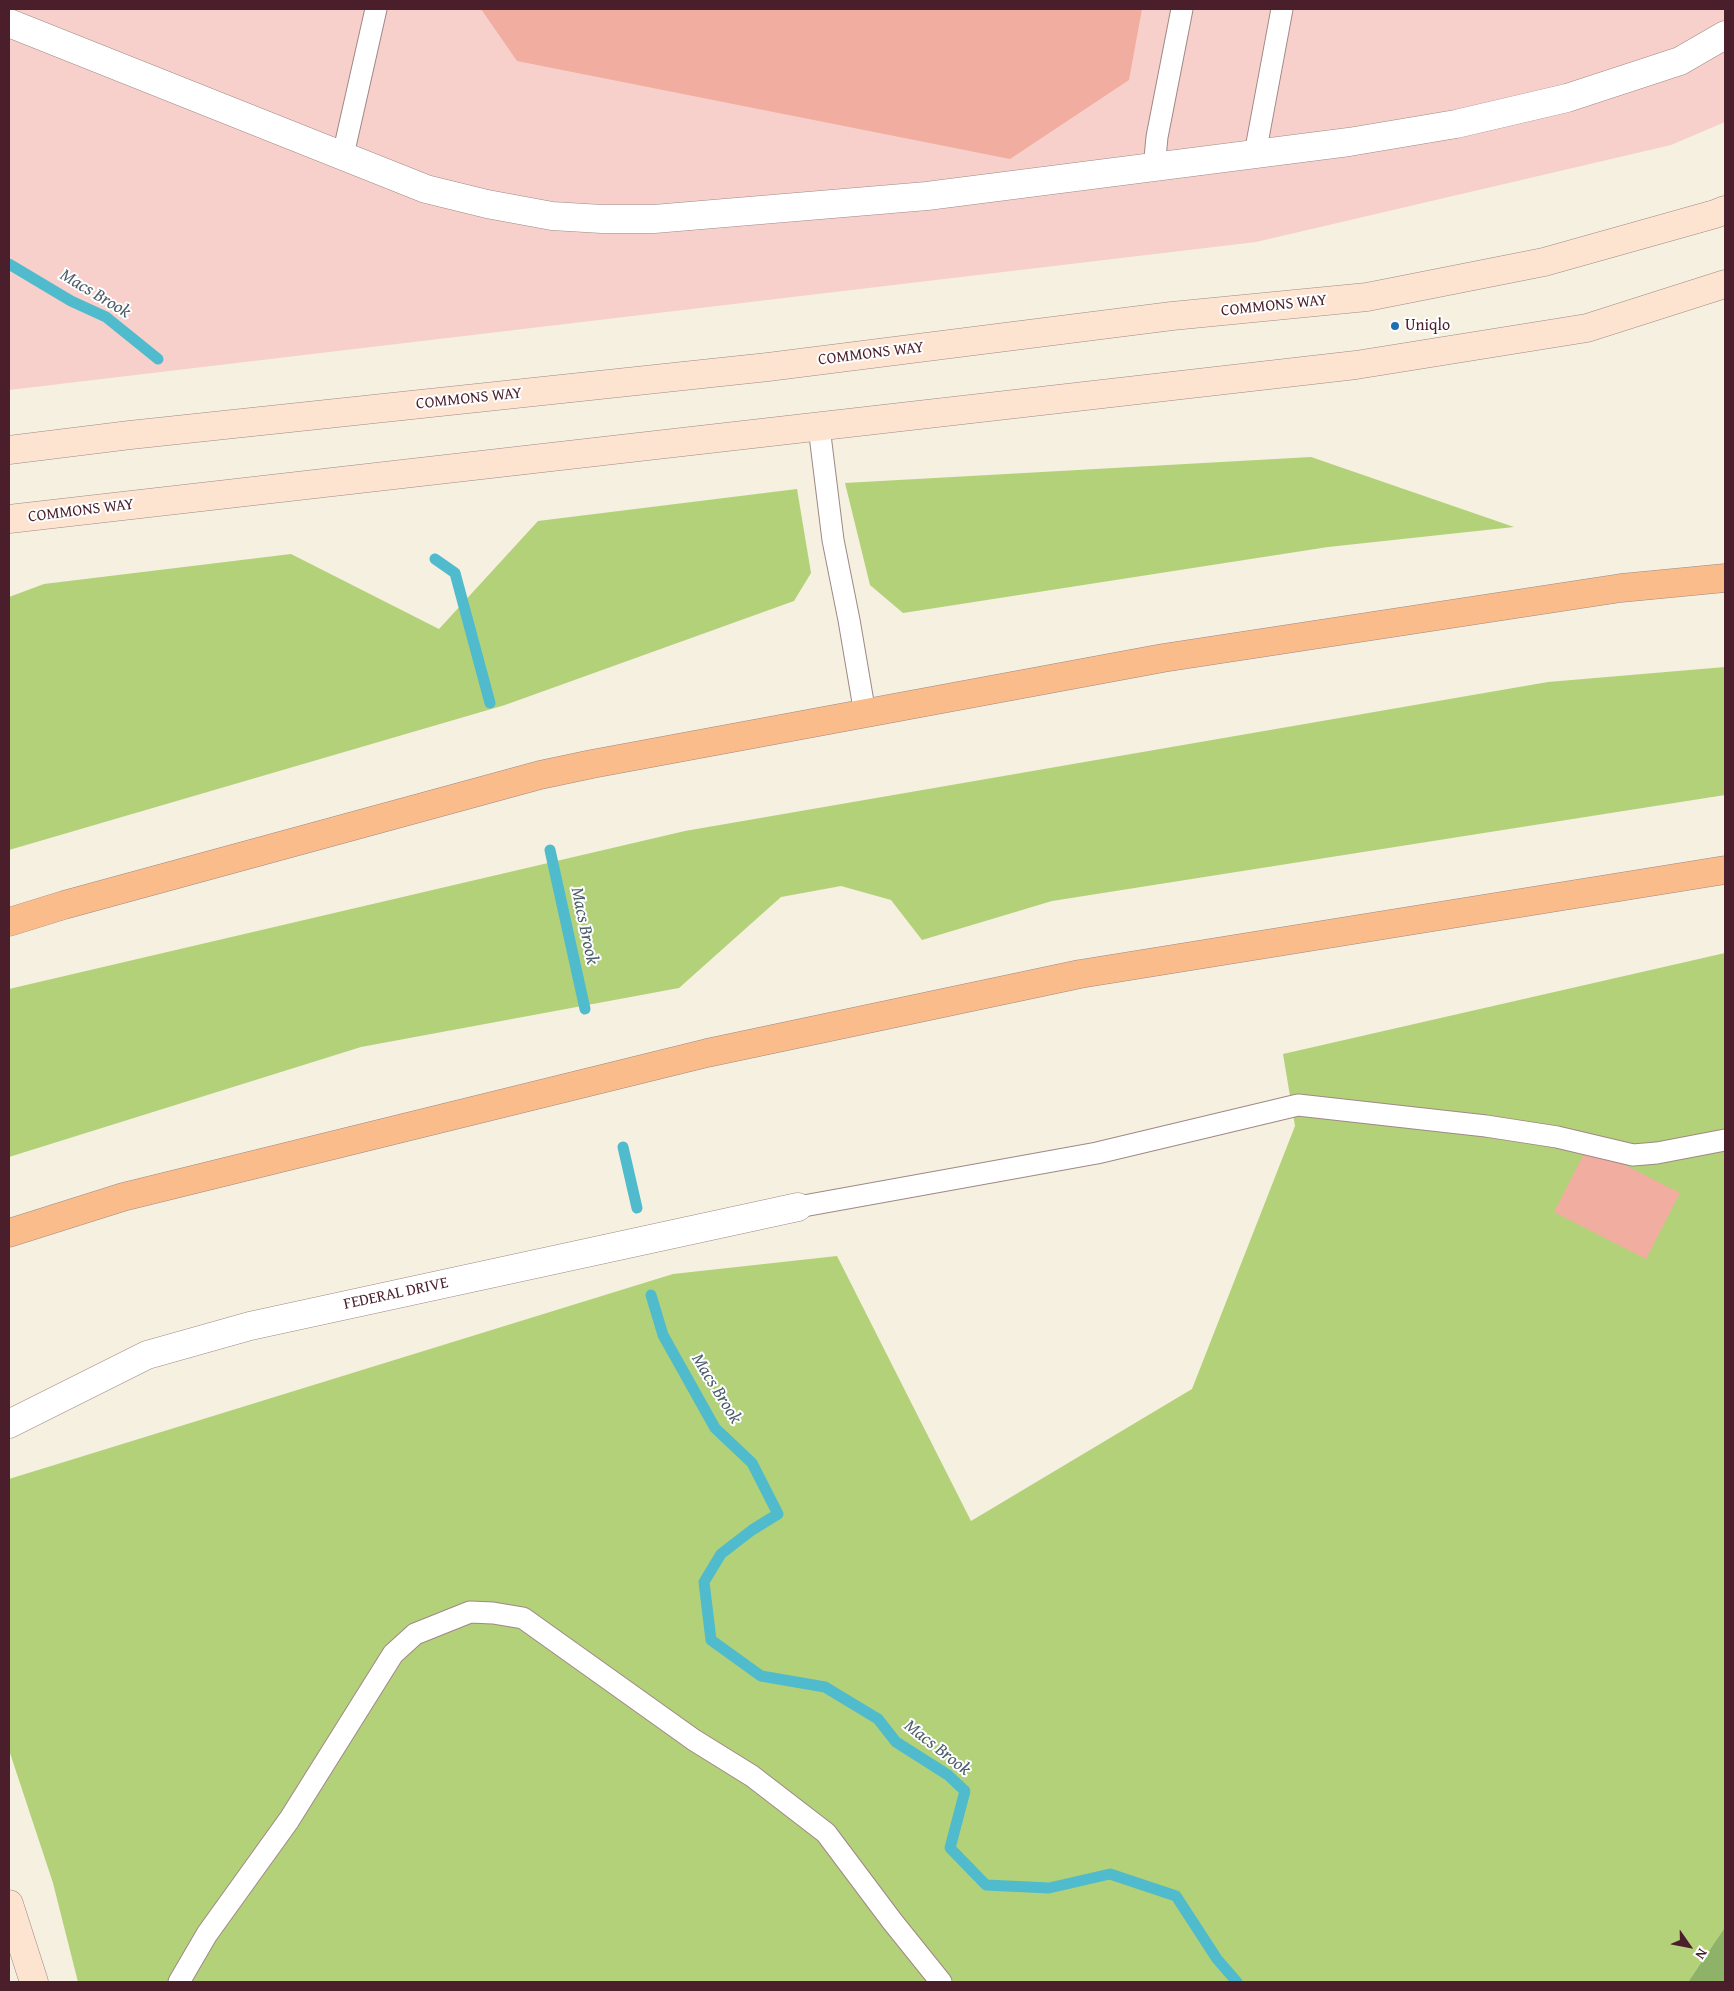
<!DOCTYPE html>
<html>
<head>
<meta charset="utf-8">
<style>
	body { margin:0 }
	#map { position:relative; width:1734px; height:1991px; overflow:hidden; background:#f5f0e0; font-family:"Gentium Book Plus",serif }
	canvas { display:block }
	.frame { position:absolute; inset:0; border:10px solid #4a1f2b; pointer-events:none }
	.north { position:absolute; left:1664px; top:1921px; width:50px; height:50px; -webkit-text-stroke:4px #fff; paint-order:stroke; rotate:123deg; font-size:14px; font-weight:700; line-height:20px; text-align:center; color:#4a1f2b }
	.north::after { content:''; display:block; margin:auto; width:18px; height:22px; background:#4a1f2b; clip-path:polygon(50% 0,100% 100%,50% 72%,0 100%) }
</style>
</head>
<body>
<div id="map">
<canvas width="1734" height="1991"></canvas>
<div class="frame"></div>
<div class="north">N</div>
</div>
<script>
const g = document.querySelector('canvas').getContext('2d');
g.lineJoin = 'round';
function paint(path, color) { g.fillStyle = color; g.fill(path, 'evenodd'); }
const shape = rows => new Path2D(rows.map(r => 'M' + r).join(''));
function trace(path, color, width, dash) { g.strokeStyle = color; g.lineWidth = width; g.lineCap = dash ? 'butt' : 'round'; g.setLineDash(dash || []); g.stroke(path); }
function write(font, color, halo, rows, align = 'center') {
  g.font = font + ' "Gentium Book Plus",serif'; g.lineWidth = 4; g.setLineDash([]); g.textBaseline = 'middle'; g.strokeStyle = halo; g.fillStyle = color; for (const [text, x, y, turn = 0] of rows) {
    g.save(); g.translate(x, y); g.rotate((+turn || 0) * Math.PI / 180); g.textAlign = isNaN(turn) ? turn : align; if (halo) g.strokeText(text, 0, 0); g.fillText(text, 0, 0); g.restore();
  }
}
const built = shape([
	[9,9,1725,9,1725,122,1671,145,1256,242,9,390]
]);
const green = shape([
	[1311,457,1514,527,1328,547,903,613,870,585,845,483],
	[797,489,811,573,794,601,505,705,9,850,9,597,44,584,291,554,439,629,538,521],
	[1725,667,1725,795,1052,901,922,940,891,900,841,886,781,897,679,988,361,1047,9,1157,9,989,685,831,1548,682],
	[1725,953,1725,1927,1688,1982,78,1982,53,1883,9,1750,9,1479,673,1274,837,1256,971,1521,1192,1389,1295,1126,1283,1054]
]);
const forest = shape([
	[1725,1927,1725,1982,1688,1982]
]);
const stream = shape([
	[9,264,71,301,106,317,158,359],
	[435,559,455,573,490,703],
	[550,850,585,1009],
	[623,1147,637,1208],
	[651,1295,663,1335,715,1428,752,1463,778,1514,752,1530,721,1554,704,1582,711,1640,761,1676,825,1687,878,1719,896,1742,948,1775,965,1791,950,1848,986,1885,1049,1888,1110,1874,1176,1896,1217,1959,1237,1982]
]);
const building = shape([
	[481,9,1142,9,1129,80,1010,159,517,61],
	[1588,1146,1680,1193,1646,1259,1554,1212]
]);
const lane = shape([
	[1255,154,1282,9],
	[343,155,376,9],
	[1154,168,1157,137,1182,9],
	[819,427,833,540,849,620,865,714],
	[798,1207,1097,1153,1298,1105,1486,1126,1557,1137,1633,1155,1657,1153,1725,1140],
	[179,1982,207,1934,289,1820,393,1654,415,1634,470,1612,493,1613,523,1618,694,1740,752,1776,826,1833,892,1921,941,1982]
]);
const street = shape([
	[9,23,426,189,487,204,552,216,602,219,654,219,927,196,1349,142,1456,124,1567,98,1680,61,1725,35],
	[9,1424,147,1355,250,1326,798,1207]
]);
const secondary = shape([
	[9,450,130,435,768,367,1172,316,1367,297,1544,262,1715,214,1725,210],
	[9,519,1356,365,1587,328,1725,284],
	[9,1904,34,1982]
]);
const highway = shape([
	[9,922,64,905,540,775,592,764,1163,658,1621,588,1725,578],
	[9,1233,123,1197,707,1053,1080,974,1725,870]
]);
const markers = [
	[1395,326,5,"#1f6fb2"]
];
const streetNames = [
	["COMMONS WAY",1274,306,-6],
	["COMMONS WAY",871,354,-7],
	["COMMONS WAY",469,399,-6],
	["COMMONS WAY",81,511,-7],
	["FEDERAL DRIVE",396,1294,-12]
];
const poiNames = [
	["Uniqlo",1405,326]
];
const waterNames = [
	["Macs Brook",95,294,31],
	["Macs Brook",584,926,78],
	["Macs Brook",716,1389,58],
	["Macs Brook",937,1748,38]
];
paint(built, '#f7d0cb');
paint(green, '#b3d178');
paint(forest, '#8eb368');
trace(stream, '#50bbcc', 11);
paint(building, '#f1ada0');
trace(lane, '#a08886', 23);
trace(street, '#a08886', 29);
trace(secondary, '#a08886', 29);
trace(highway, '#a08886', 29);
trace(lane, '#fff', 21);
trace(street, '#fff', 28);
trace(secondary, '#fde4d0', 28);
trace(highway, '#f9bc8a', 28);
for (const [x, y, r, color] of markers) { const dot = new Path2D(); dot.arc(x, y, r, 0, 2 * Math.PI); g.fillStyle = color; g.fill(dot); trace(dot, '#fff', 2); }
write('16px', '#4a1f2b', '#fff', streetNames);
write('16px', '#4a1f2b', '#fff', poiNames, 'left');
write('italic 18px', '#4c5d6b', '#fff', waterNames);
</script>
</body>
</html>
